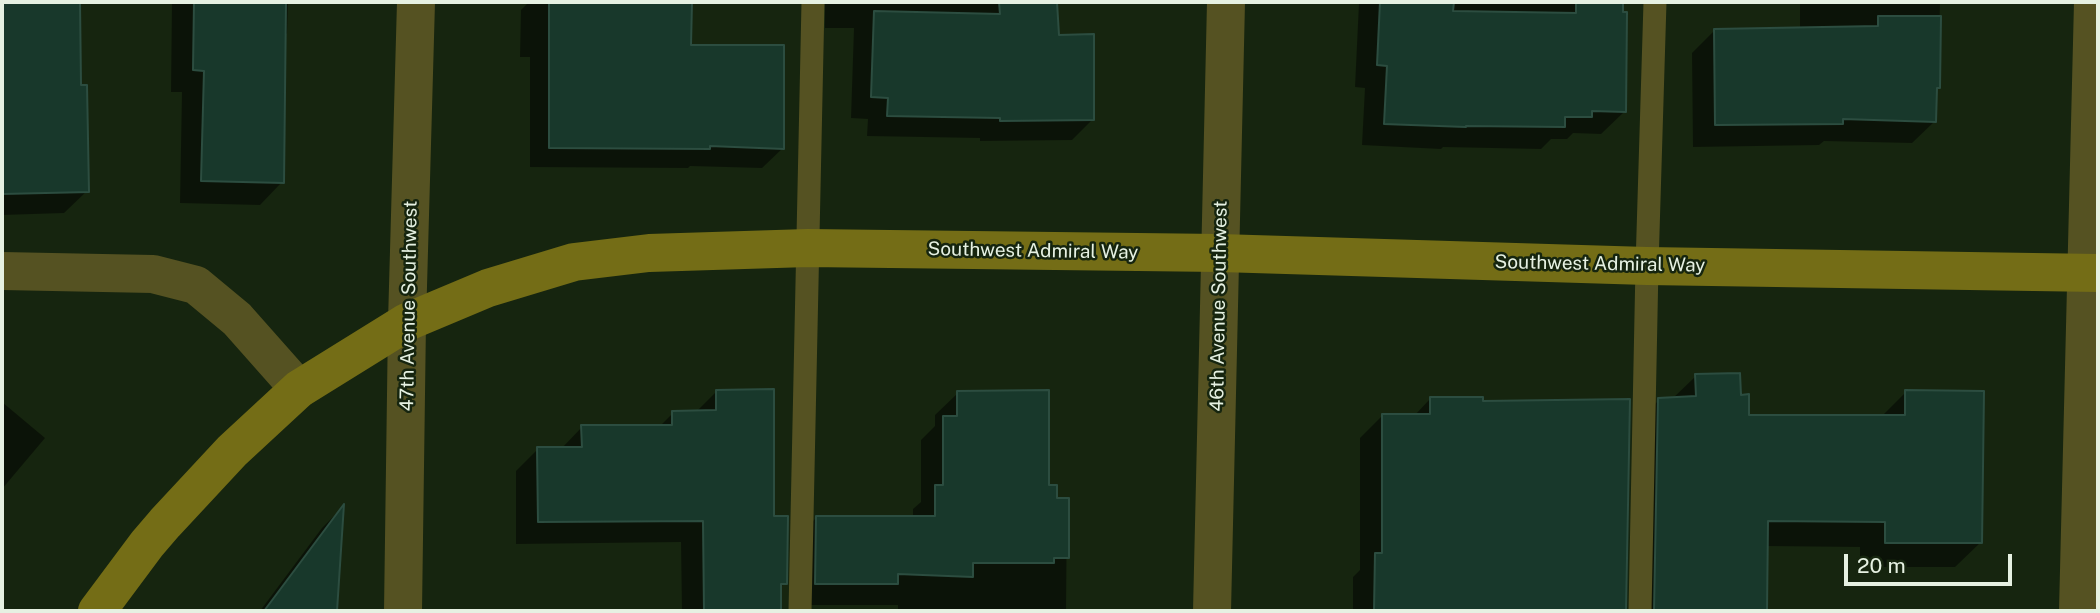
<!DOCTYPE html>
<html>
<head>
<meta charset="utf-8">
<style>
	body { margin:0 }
	#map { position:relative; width:2100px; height:613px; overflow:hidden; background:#16250f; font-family:"Public Sans",sans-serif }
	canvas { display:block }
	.frame { position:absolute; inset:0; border:4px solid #e6f1e2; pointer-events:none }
	.scale { position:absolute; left:1844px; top:554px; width:168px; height:32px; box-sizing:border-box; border:4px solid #e6f1e2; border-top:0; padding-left:9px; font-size:21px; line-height:24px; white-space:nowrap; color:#e6f1e2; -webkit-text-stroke:5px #16250f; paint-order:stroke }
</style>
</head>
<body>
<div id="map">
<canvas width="2100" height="613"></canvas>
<div class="frame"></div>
<div class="scale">20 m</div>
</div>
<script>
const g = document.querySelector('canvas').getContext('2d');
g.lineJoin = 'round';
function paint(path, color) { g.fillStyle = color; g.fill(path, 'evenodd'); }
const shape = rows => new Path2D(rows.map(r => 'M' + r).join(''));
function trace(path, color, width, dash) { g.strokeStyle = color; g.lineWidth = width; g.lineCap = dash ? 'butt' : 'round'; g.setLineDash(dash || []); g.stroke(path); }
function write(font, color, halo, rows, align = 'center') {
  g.font = font + ' "Public Sans",sans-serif'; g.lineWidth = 5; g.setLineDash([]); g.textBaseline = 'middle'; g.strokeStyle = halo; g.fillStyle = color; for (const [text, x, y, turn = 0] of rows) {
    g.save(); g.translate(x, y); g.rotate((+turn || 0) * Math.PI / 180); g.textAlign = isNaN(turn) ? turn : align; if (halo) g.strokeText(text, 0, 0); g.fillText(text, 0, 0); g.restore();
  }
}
const shadow = shape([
	[2,2,78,2,80,87,87,191,64,213,2,215],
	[172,2,288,2,287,33,284,37,282,182,260,205,180,203,182,92,171,92],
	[529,2,690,2,689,47,783,148,762,168,690,166,688,168,530,167,530,57,520,57,521,10],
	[825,2,1056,2,1057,36,1093,119,1072,140,980,141,980,138,867,136,868,119,851,118,854,28,825,28],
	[1361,2,1621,2,1624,112,1601,134,1573,133,1567,139,1551,139,1541,149,1443,147,1441,149,1362,145,1365,88,1355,87,1359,3],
	[1800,2,1940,2,1938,87,1935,91,1935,121,1912,143,1824,141,1819,145,1693,147,1692,53,1715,30,1800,29],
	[1696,376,1739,397,1747,417,1881,417,1906,392,1981,542,1955,567,1860,567,1860,547,1766,546,1765,611,1630,611,1634,426,1659,400,1672,399],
	[716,392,772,517,785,583,779,588,780,611,682,611,681,542,516,544,516,471,538,449,561,449,582,427,659,427,673,413,695,413],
	[958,393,1047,487,1055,500,1067,500,1066,611,898,611,898,605,793,605,794,540,817,517,913,517,913,509,921,502,921,440,935,426,935,415],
	[1430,399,1624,611,1353,611,1353,577,1360,570,1360,438,1382,416,1414,416],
	[2,402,45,438,2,489],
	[342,508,335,611,260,611,322,528]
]);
const building = shape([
	[2,2,80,2,81,85,87,85,89,192,2,194,2,2],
	[194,2,286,2,284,183,201,181,204,71,193,70,194,2],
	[549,2,692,2,691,45,784,45,784,149,710,146,710,149,549,148,549,2],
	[999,2,1057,2,1059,35,1094,34,1094,120,1000,121,1000,118,887,116,888,98,871,97,874,11,1000,14,999,2],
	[1380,2,1454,2,1453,11,1576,13,1576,2,1623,2,1623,12,1627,12,1626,112,1592,111,1592,117,1565,117,1565,127,1466,126,1466,127,1384,124,1387,66,1377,65,1380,2],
	[1878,16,1941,16,1940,88,1937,88,1936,122,1843,119,1843,124,1715,125,1714,29,1878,26,1878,16],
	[1740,373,1741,395,1749,394,1749,415,1905,415,1905,390,1984,391,1982,543,1885,543,1885,522,1768,521,1767,611,1654,611,1658,398,1696,396,1695,374,1740,373],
	[774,389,774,516,788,516,787,584,781,584,781,611,704,611,703,521,538,522,537,447,582,447,581,425,672,425,672,411,716,410,716,390,774,389],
	[1049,390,1049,485,1057,485,1057,498,1069,498,1069,558,1054,558,1054,563,973,563,973,577,898,574,898,584,815,584,816,516,935,516,935,485,943,485,943,416,957,416,957,391,1049,390],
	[1430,397,1483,397,1483,401,1630,399,1626,611,1374,611,1375,553,1382,553,1382,414,1430,414,1430,397],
	[344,504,337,611,264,611,344,504]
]);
const service = shape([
	[800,611,813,2],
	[1640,611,1647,266,1655,2]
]);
const minor = shape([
	[2,271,153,274,196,285,237,319,299,389],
	[403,611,407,322,416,2],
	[1212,611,1226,2],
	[2078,611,2093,2]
]);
const secondary = shape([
	[97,611,147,544,165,523,232,451,299,389,407,322,488,288,574,262,649,253,808,248,1220,253,1647,266,2098,273]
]);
const streetNames = [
	["Southwest Admiral Way",1033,251,1],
	["Southwest Admiral Way",1600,264,1],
	["47th Avenue Southwest",409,306,-89],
	["46th Avenue Southwest",1219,306,-89]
];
paint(shadow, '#0007');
paint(building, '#18382b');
trace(building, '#2c4d40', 2);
trace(service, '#555222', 23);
trace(minor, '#555222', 38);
trace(secondary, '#746d16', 38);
write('19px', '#e6f1e2', '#16250f', streetNames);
</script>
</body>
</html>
